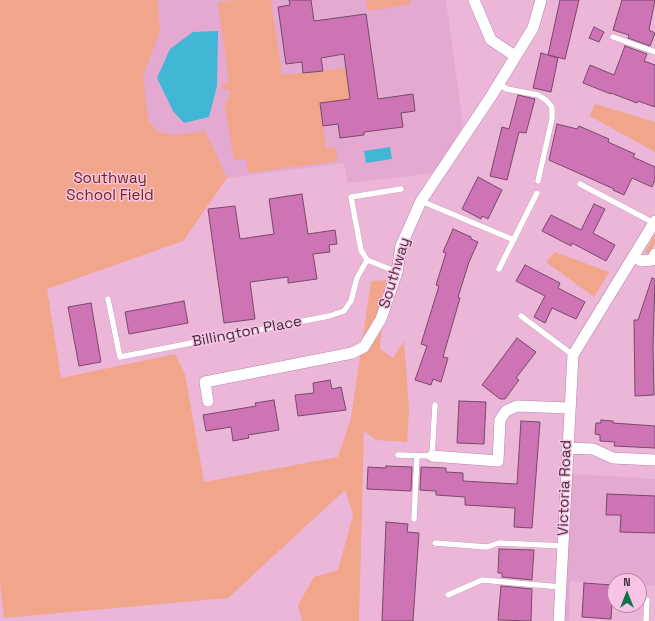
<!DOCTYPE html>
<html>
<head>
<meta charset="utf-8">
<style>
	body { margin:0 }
	#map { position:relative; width:655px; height:621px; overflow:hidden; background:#ecb6d9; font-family:"Space Grotesk",sans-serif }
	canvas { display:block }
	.north { position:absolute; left:607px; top:573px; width:40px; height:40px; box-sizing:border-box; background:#f9c3e6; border:1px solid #b188a2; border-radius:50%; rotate:0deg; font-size:11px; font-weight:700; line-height:16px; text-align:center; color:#442f3d }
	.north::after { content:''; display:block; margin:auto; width:14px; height:18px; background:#10744b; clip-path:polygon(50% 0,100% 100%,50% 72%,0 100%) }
</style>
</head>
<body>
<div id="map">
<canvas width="655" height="621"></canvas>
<div class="north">N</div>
</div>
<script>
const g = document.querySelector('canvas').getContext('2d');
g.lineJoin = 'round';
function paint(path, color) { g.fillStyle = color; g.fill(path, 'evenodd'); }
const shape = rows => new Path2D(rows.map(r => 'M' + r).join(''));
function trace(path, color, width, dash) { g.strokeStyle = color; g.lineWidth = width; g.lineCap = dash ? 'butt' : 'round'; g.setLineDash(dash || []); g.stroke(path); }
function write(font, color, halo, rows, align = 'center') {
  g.font = font + ' "Space Grotesk",sans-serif'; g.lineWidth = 3; g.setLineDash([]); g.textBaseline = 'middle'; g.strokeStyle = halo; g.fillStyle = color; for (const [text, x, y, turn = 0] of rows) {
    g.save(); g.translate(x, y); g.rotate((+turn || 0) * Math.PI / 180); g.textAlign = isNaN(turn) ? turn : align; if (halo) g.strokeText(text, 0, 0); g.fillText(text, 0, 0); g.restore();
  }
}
const built = shape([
	[14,0,446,0,463,125,435,173,348,183,344,163,227,178,183,241],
	[561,473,655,479,655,586,639,585,639,581,615,581,615,584,570,581,569,621,553,621,560,549]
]);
const green = shape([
	[0,0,158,0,160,31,143,76,148,120,158,132,174,135,205,131,227,178,183,241,47,289,61,378,175,354,185,374,204,482,338,457,351,418,371,281,386,280,380,349,393,358,404,341,409,409,407,442,376,440,364,431,359,621,302,621,298,605,314,577,338,570,353,515,345,490,228,598,4,618,0,582],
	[235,0,271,0,282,75,346,68,350,99,320,103,326,148,335,147,338,161,248,173,246,159,234,160,224,102,227,103,231,91,222,88,221,84,229,83,218,2],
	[366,0,410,0,411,4,368,11],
	[595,104,655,122,655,152,590,116],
	[655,235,655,243,649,254,645,252],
	[555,252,609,272,594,297,546,262]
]);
const water = shape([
	[218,31,217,86,209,117,184,123,173,111,157,78,170,49,193,32],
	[390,147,392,159,366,163,364,151]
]);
const building = shape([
	[289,0,311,0,314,21,366,14,378,99,413,94,415,111,401,113,403,127,364,132,364,135,340,138,338,124,323,126,320,103,350,99,344,54,321,58,323,71,303,73,302,62,286,64,278,7,290,5,289,0],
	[560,0,579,0,565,59,548,55,560,0],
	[622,0,655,0,649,30,655,33,650,46,628,38,629,35,613,30,622,0],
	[594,27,604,32,599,42,589,38,594,27],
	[625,46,647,54,644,61,655,65,655,107,638,101,637,103,611,93,611,94,583,83,590,65,614,75,625,46],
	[541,53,558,58,551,92,533,88,541,53],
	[518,95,535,99,526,133,519,132,507,180,490,176,502,127,509,129,518,95],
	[557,124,577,129,579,126,609,139,608,142,635,154,633,157,655,167,655,180,652,187,632,178,624,195,613,190,614,189,549,160,557,124],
	[478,177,502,190,488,219,482,216,481,219,462,209,478,177],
	[302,194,308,234,335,230,337,244,329,245,330,252,313,254,317,279,288,283,288,277,250,282,255,319,224,323,208,209,235,206,240,239,274,234,269,199,302,194],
	[594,204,605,209,593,233,615,245,606,261,572,243,571,246,542,231,551,215,581,230,594,204],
	[453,229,471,237,471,239,478,242,469,262,458,297,460,298,443,357,448,358,441,382,433,379,431,385,415,380,427,346,421,344,439,286,436,285,446,253,443,252,453,229],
	[525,265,560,283,558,288,585,302,576,319,552,308,545,323,534,317,545,296,516,281,525,265],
	[652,278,655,279,653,347,654,395,635,396,634,320,638,320,652,278],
	[184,301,188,323,129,334,125,312,184,301],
	[91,303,101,362,79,366,68,307,91,303],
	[517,338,536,352,516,378,519,380,505,399,500,399,482,385,517,338],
	[330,380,332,389,341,387,346,410,298,416,295,395,314,393,313,383,330,380],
	[274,400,279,430,248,435,249,438,233,441,231,427,206,431,203,415,256,406,255,403,274,400],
	[459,401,486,402,484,444,457,443,459,401],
	[601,420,613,421,613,423,655,426,655,448,614,446,615,442,600,441,600,435,595,434,596,423,601,423,601,420],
	[521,421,540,422,532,528,514,527,515,508,465,505,465,497,436,495,436,491,420,490,421,467,446,468,446,472,463,473,463,481,517,484,521,421],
	[386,466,412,467,411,491,367,489,368,467,386,468,386,466],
	[607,494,655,496,655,533,620,532,621,515,606,515,607,494],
	[386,522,408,524,407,532,419,533,413,621,382,621,386,522],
	[499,549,534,550,532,580,502,577,502,573,498,573,499,549],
	[584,583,613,585,611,619,582,617,584,583],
	[501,586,532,589,531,621,498,620,501,586]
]);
const service = shape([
	[613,37,655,52],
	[498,84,507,89,538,95,546,100,552,107,552,119,538,181],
	[580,184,654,223],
	[421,201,514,240],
	[367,260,361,250,351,197,401,189],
	[499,269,537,193],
	[108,299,120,357,329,316,344,311,351,301,357,278,367,260,397,272],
	[521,316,573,355],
	[398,455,432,456,435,405],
	[414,519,417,456],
	[435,543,487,547,499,543,563,546],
	[448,595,482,580,561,587],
	[646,621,647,600]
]);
const minor = shape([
	[474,0,491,40,515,56],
	[634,257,641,261,652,260,655,254],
	[208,401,205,382,352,353,364,347,381,319,397,272,401,246,421,201,490,98,533,28,541,0],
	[567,448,593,449,613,458,655,460],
	[432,456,498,461,500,420,506,411,517,406,569,408],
	[559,621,573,355,655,221]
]);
const parkNames = [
	["Southway",110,179],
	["School Field",110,196]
];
const streetNames = [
	["Southway",395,273,-73],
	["Billington Place",247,332,-11],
	["Victoria Road",565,488,-88]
];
paint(built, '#e4a9d0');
paint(green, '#f1a58b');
paint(water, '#41b6d5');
paint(building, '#ce73b3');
trace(building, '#774968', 1);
trace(service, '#b684a6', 6);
trace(minor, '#b684a6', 12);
trace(service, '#fff', 5.5);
trace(minor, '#fff', 11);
write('15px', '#6c2911', '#f9c3e6', parkNames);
write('15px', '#442f3d', '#f9c3e6', streetNames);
</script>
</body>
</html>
